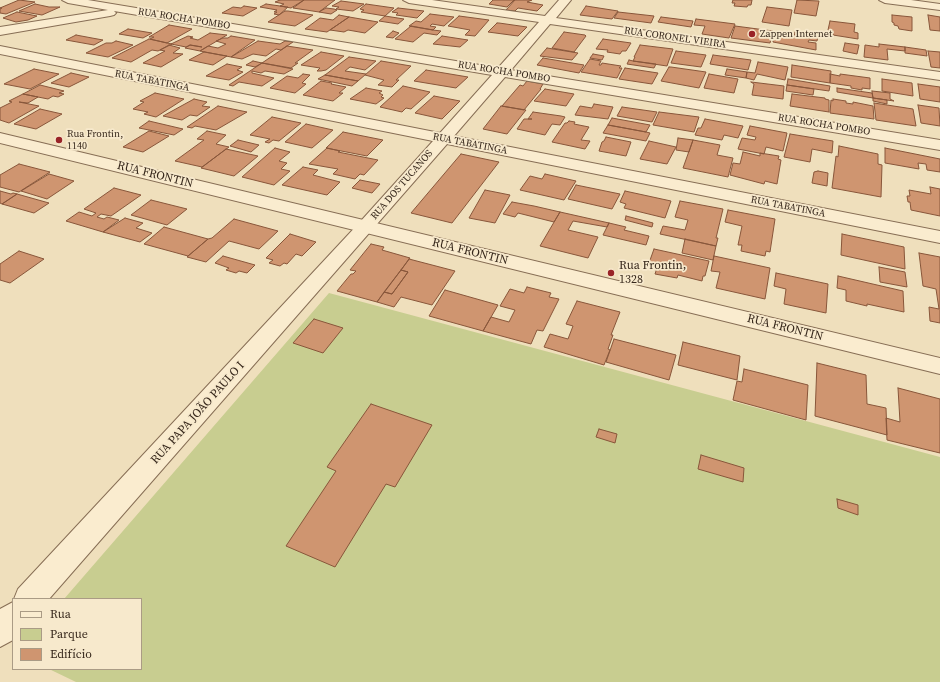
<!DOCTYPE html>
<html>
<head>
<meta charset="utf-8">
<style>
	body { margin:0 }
	#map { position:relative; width:940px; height:682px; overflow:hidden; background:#efdfbc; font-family:"Source Serif 4",serif }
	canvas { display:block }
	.legend { position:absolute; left:12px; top:598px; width:130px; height:72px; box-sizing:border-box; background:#f7e9cc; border:1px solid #aa9b85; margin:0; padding:5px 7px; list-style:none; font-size:12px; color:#36271b }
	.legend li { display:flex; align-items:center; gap:8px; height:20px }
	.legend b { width:20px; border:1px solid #aa9b85 }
</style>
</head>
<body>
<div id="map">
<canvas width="940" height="682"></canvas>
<ul class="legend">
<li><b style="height:5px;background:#faeccf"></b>Rua</li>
<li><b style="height:11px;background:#c8cd90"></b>Parque</li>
<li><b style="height:11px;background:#cf9570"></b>Edifício</li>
</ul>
</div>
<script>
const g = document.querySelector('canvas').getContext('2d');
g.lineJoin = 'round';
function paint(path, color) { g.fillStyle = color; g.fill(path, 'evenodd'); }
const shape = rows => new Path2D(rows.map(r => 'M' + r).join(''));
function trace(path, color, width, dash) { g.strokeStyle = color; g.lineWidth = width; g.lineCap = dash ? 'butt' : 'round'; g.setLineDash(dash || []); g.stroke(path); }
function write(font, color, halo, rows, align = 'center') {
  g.font = font + ' "Source Serif 4",serif'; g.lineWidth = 3.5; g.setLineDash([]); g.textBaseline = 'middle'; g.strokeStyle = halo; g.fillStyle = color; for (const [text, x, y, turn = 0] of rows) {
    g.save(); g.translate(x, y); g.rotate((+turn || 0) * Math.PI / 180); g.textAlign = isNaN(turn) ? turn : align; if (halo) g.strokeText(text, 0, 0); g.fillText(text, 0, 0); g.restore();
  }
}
const green = shape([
	[329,293,940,457,940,682,76,682,49,669,141,669,141,599,64,599]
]);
const building = shape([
	[19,0,35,2,6,14,0,13,0,9,2,8,0,8,19,0],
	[280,0,304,0,291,8,280,6,284,4,275,2,280,0],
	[304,0,335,0,319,12,293,8,304,0],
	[493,0,514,0,507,7,489,4,493,0],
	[515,0,532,0,527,2,543,5,537,11,518,8,515,11,506,10,515,0],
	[733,0,752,0,751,5,748,5,747,7,734,6,735,3,732,3,733,0],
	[797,0,819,1,816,16,794,13,797,0],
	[341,1,364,4,353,11,336,9,339,7,332,6,341,1],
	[35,4,49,7,60,7,42,15,19,11,35,4],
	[266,4,287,7,288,7,279,15,274,14,277,12,274,12,277,10,260,7,266,4],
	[366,4,394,8,385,16,361,12,364,10,360,9,366,4],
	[244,6,257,8,243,16,222,13,233,7,241,8,244,6],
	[586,6,618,11,612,19,580,15,586,6],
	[767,7,792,10,789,26,762,22,767,7],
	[326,8,334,9,337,10,331,14,319,12,326,8],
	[398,8,424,11,417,18,396,15,398,13,392,12,398,8],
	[285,11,288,11,313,15,295,26,268,22,285,11],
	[17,12,37,16,28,20,16,22,3,18,17,12],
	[618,12,654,16,651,23,614,18,618,12],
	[430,14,454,17,444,26,432,24,430,26,436,27,433,30,409,26,416,21,421,22,430,14],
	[339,15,349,17,327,32,305,29,320,18,333,20,339,15],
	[892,15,912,17,912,31,899,29,898,26,894,25,894,23,892,22,892,15],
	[928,15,940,17,940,31,930,30,928,15],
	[385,16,404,19,398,24,379,21,385,16],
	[459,16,489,20,475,36,465,35,470,30,448,26,459,16],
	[349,17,355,18,378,22,365,33,348,30,344,32,330,30,349,17],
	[661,17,693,21,691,27,658,22,661,17],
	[696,19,735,24,729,38,702,34,705,26,694,25,696,19],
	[830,21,855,24,854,32,858,33,858,39,833,35,833,31,828,30,830,21],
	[497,23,499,23,527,27,518,36,488,32,497,23],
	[169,25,192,29,167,43,150,39,154,37,149,37,169,25],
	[411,26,433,30,441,31,437,35,424,33,413,42,395,39,411,26],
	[735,26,773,31,770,43,731,38,735,26],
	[128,29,152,33,143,38,119,34,128,29],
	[393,31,399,33,393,38,386,37,393,31],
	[564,32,585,35,586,36,574,52,552,48,564,32],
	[795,32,818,36,817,41,809,40,808,42,816,43,816,50,773,42,774,35,794,38,795,32],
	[210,33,227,35,200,51,185,48,190,45,202,47,190,45,186,47,171,44,188,36,193,37,190,38,198,40,210,33],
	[76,35,92,38,103,40,94,45,66,40,76,35],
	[231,36,255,40,231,57,200,51,208,46,218,48,226,44,216,41,223,38,228,38,231,36],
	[442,36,468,40,460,47,433,44,442,36],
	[149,39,172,44,158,51,152,50,131,62,112,58,149,39],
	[603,39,631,43,626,51,622,51,620,54,607,52,608,50,596,49,603,39],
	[116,41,133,45,108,57,86,53,106,43,112,43,116,41],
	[258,41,280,44,285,41,293,42,281,50,276,49,266,56,253,54,242,59,231,57,258,41],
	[845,43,859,45,857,54,843,51,845,43],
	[879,44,905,47,905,51,887,49,888,60,864,57,865,45,879,47,879,44],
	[169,45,180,48,173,53,183,54,161,67,143,63,165,51,160,50,169,45],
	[640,45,673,49,667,66,633,61,635,57,634,57,640,45],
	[287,46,313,50,295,63,298,63,291,68,262,63,287,46],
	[905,47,926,50,927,56,905,53,905,47],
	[547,48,578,53,572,60,540,56,547,48],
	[676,51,706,55,701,67,671,63,676,51],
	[928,51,940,52,940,68,931,67,928,51],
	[204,52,227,56,213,65,189,60,204,52],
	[321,52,344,56,326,70,321,71,317,71,320,68,301,65,321,52],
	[593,54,604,56,602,60,590,58,593,54],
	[713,55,751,60,748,70,710,64,713,55],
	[349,57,376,61,365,70,350,67,345,71,366,74,358,81,325,75,349,57],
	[543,58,584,65,579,73,537,65,543,58],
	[590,59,601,61,599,65,601,65,602,63,621,66,619,68,622,68,617,78,581,72,590,59],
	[629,60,633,61,656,64,654,68,627,64,629,60],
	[253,61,262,63,255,67,246,65,253,61],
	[381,61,411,66,396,80,399,80,392,87,378,85,384,80,365,75,381,61],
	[758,62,788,67,785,80,757,74,754,80,746,78,747,72,755,73,758,62],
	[262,63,293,69,284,74,265,71,261,73,252,71,252,73,274,78,262,86,239,82,233,86,229,85,262,63],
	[227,64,242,67,237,70,243,72,229,80,206,76,227,64],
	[792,65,831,71,830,83,791,77,792,65],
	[669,67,671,67,706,72,699,88,661,81,669,67],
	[625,68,658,73,652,84,619,79,625,68],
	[34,69,59,74,30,89,4,84,34,69],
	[727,69,747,72,746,78,725,75,727,69],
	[426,70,468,77,456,88,414,81,426,70],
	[71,73,89,77,69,87,51,83,71,73],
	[303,74,310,75,302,83,306,84,295,93,270,88,287,76,298,78,303,74],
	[709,74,738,79,734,93,704,88,709,74],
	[830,74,840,76,840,74,870,78,870,89,862,88,862,90,851,88,851,86,830,83,830,74],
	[325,75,358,81,352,86,318,79,325,75],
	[788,79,830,86,829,91,787,85,788,79],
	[882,79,912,83,913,96,882,91,882,79],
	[321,81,332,83,331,84,346,87,339,93,343,93,333,101,303,95,321,81],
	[527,81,543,84,540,89,541,89,524,110,502,106,520,85,523,86,527,81],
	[751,82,784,86,783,99,752,95,754,84,751,82],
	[918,84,940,87,940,102,920,99,918,84],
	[40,85,64,91,59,93,64,94,58,97,53,96,48,99,23,94,40,85],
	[787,85,814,89,813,95,786,91,787,85],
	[403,86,430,92,411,109,406,108,402,112,380,107,403,86],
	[366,88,382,91,379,93,383,95,381,97,384,98,376,104,350,99,366,88],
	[837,88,872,93,873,98,837,92,837,88],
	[545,89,574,94,566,106,534,101,545,89],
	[872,91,890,93,890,99,894,101,873,98,872,91],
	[155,93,184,99,156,117,144,114,148,112,133,109,144,102,140,101,155,93],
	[23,94,38,97,28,103,19,102,39,106,9,123,0,120,0,108,12,102,9,101,23,94],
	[792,94,825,98,825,99,829,100,829,112,790,106,792,94],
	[434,96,460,101,442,119,415,113,434,96],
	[873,98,887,100,887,104,873,101,873,98],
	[194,99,207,102,202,106,210,107,197,116,190,115,182,120,163,116,194,99],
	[833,99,846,101,846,103,853,104,853,102,873,106,874,119,830,113,831,100,833,101,833,99],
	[874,103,913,109,916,126,876,120,874,103],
	[594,104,613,107,608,119,575,115,580,106,592,108,594,104],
	[918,105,939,108,940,126,921,123,918,105],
	[218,106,247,112,216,130,195,126,192,128,187,127,218,106],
	[501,106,526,110,507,134,483,129,501,106],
	[622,107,657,112,652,122,617,116,622,107],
	[40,109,62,114,36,129,14,124,40,109],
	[533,112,561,116,565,117,560,125,552,124,545,135,517,129,524,119,532,119,528,119,533,112],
	[659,112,699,117,694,132,653,125,659,112],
	[272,117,301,123,279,141,273,140,269,143,265,142,270,139,250,135,272,117],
	[612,118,650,125,646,132,608,125,612,118],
	[705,119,743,126,738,138,724,135,722,140,695,135,698,128,701,128,705,119],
	[149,121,183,129,174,135,139,128,149,121],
	[569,121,575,122,574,124,589,127,581,140,590,141,585,149,552,142,565,123,567,123,569,121],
	[306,124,333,130,312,148,285,142,306,124],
	[608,125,646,132,650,133,646,141,603,133,608,125],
	[750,126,787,133,783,151,766,147,764,154,738,149,742,138,755,140,756,137,747,135,750,126],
	[149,131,169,136,143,152,123,147,149,131],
	[207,131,226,135,216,144,229,147,202,167,175,161,204,140,197,139,207,131],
	[343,132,383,140,367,156,326,148,343,132],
	[790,134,833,141,832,153,812,149,810,162,784,157,790,134],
	[606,137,631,142,626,156,599,151,602,142,604,141,606,137],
	[678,138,693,140,689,152,676,150,678,138],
	[238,140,259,145,251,152,230,146,238,140],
	[693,140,720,145,717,155,733,158,728,177,683,168,693,140],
	[649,141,676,147,667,164,640,159,649,141],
	[839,146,878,154,878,164,882,165,881,197,832,188,836,156,838,157,839,146],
	[275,148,290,152,279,161,287,163,281,169,290,171,274,185,242,177,275,148],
	[327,148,340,151,338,152,378,160,364,175,360,174,355,179,333,174,338,169,309,164,327,148],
	[885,148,940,159,940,172,927,170,926,164,918,163,919,169,885,163,885,148],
	[226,149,258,156,234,176,201,168,226,149],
	[743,152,760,156,760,153,779,156,778,159,781,160,777,184,765,181,764,184,730,175,733,163,740,164,743,152],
	[461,154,499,162,452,223,411,213,461,154],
	[19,164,50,172,19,192,0,187,0,175,19,164],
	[303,167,318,170,313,175,340,182,327,195,282,185,303,167],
	[818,171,828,173,827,186,812,183,814,172,818,171],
	[49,174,74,181,47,199,21,191,49,174],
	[545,174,576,181,564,200,520,190,530,176,542,179,545,174],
	[360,180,380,184,372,193,352,188,360,180],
	[576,185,620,194,612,209,568,199,576,185],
	[930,187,940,189,940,216,911,210,910,202,908,202,907,196,910,196,909,190,931,194,930,187],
	[114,188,141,195,111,216,101,214,97,217,104,219,107,217,119,220,103,232,66,221,79,212,92,216,96,213,84,209,114,188],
	[485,190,510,195,495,223,469,218,485,190],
	[0,191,11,194,13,193,17,194,2,204,0,203,0,191],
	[625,191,671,201,665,218,624,208,626,204,620,202,625,191],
	[17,194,49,203,34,213,2,204,17,194],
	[151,200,187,209,167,225,131,215,151,200],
	[680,201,723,209,716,238,718,238,716,246,660,234,663,226,685,230,688,220,675,217,680,201],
	[512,202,534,206,560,212,554,222,518,213,515,217,503,214,512,202],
	[728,210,775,219,770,252,766,251,765,256,741,251,742,245,738,245,742,226,725,222,728,210],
	[560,212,609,223,607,227,573,221,568,230,598,237,588,258,540,246,560,212],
	[626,216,653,223,652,227,625,220,626,216],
	[125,218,143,223,136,228,152,233,140,242,103,232,125,218],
	[234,219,278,231,259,249,229,241,206,262,187,257,208,239,212,238,234,219],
	[609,223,626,227,624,230,649,236,646,245,603,235,609,223],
	[164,227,208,239,188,256,144,244,164,227],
	[290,234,316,242,302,256,296,254,287,264,284,263,280,266,269,263,273,260,266,258,290,234],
	[842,234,904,247,905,269,841,255,842,234],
	[685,239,716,246,713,260,682,253,685,239],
	[371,244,384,247,382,250,410,258,377,302,337,291,351,274,353,274,356,271,350,270,371,244],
	[654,249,709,261,705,276,703,276,702,281,678,275,677,278,655,274,658,265,649,263,654,249],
	[19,251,44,259,10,283,0,280,0,264,19,251],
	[919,253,940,257,940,323,930,321,929,307,939,309,936,289,923,286,919,253],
	[223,256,255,265,247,273,239,271,236,273,226,270,229,268,215,263,223,256],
	[714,256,770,268,765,299,716,288,720,272,711,271,714,256],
	[409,259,455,271,432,305,401,297,394,307,377,302,384,292,392,294,408,272,401,270,409,259],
	[879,267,905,272,907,287,880,282,879,267],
	[401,270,408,272,392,294,384,292,401,270],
	[776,273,828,284,826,313,784,304,786,289,774,286,776,273],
	[838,276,903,291,904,312,867,304,867,306,846,301,846,290,837,288,838,276],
	[527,287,551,293,549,297,559,299,543,331,537,330,531,344,483,331,491,317,509,322,515,310,500,306,510,289,524,293,527,287],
	[445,290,498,305,483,331,429,316,445,290],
	[577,301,620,312,611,335,613,335,608,349,610,350,604,365,544,347,550,334,568,339,573,326,566,324,577,301],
	[314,319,343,328,323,353,293,343,314,319],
	[614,339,676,355,669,380,606,362,614,339],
	[683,342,740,356,737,380,678,365,683,342],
	[817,363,866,375,867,404,886,408,887,435,815,416,817,363],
	[744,369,808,385,806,420,733,400,737,381,742,382,744,369],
	[898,388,940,399,940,453,887,440,886,418,900,422,898,388],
	[371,404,432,425,395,487,386,484,335,567,286,546,336,471,327,467,371,404],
	[599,429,617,434,615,443,596,437,599,429],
	[701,455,744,468,743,482,698,469,701,455],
	[837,499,858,505,858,515,838,508,837,499]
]);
const minor = shape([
	[62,0,88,0,498,68,539,22,409,3,403,0,432,0,545,16,559,0,571,0,556,18,940,72,940,80,550,24,511,70,940,140,940,150,505,77,454,136,940,231,940,243,447,144,49,599,14,599,18,589,360,222,433,141,0,54,0,46,440,133,492,75,114,11,116,13,114,15,110,16,0,35,0,27,108,10,68,3,62,0],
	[13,602,13,640,0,647,0,609,13,602]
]);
const tertiary = shape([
	[879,0,911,0,940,4,940,10,885,3,879,0],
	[0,133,940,358,940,374,0,143,0,133]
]);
const markers = [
	[752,34,4,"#992327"],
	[59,140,4,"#992327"],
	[611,273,4,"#992327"]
];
const farStreetnames = [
	["RUA ROCHA POMBO",184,19,9],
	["RUA CORONEL VIEIRA",675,38,8],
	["RUA ROCHA POMBO",504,72,9],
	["RUA TABATINGA",152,81,11],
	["RUA ROCHA POMBO",824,125,9],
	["RUA TABATINGA",470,144,11],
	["RUA DOS TUCANOS",402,185,-49],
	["RUA TABATINGA",788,207,11]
];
const farPoinames = [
	["Zappen Internet",760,34],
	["Rua Frontin,",67,134],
	["1140",67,146]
];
const streetNames = [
	["RUA FRONTIN",155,175,14],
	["RUA FRONTIN",470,252,14],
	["RUA FRONTIN",785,328,14],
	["RUA PAPA JOÃO PAULO I",198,413,-48]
];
const poiNames = [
	["Rua Frontin,",619,266],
	["1328",619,280]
];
paint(green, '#c8cd90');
paint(building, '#cf9570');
trace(building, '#88563a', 1);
trace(minor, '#876e55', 2);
trace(tertiary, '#876e55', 2);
paint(minor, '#faeccf');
paint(tertiary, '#faeccf');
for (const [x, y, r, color] of markers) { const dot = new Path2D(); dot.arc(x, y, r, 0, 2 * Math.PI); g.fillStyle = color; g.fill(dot); trace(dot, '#f7e9cc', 1.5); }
write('10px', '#36271b', '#f7e9cc', farStreetnames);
write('10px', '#36271b', '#f7e9cc', farPoinames, 'left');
write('12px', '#36271b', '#f7e9cc', streetNames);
write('12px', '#36271b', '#f7e9cc', poiNames, 'left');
</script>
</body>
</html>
